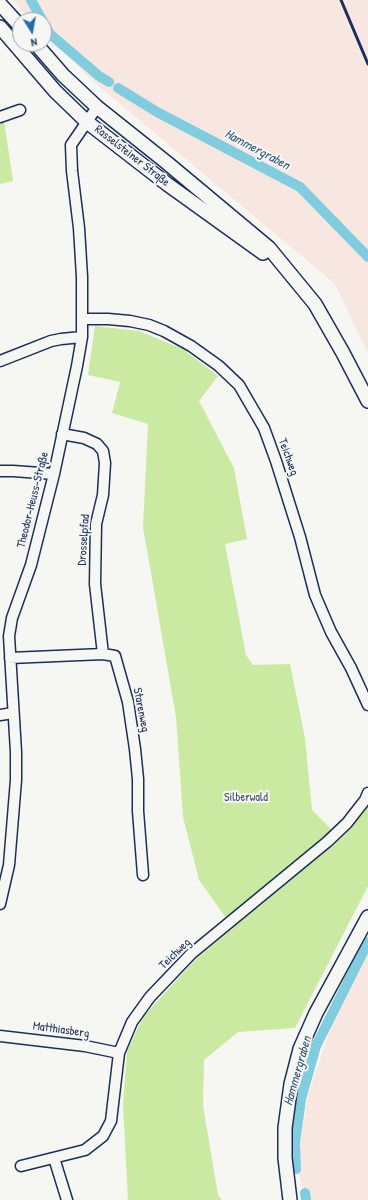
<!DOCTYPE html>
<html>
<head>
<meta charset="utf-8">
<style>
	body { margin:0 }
	#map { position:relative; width:368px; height:1200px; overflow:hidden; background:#f6f6f2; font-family:"Patrick Hand",sans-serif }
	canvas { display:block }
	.north { position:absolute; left:12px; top:12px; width:40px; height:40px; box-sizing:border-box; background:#f6f6f2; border:1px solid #9ea6b7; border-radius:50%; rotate:169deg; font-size:11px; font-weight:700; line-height:16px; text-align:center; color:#1b2f5e }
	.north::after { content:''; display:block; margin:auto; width:14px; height:18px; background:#1f6fb2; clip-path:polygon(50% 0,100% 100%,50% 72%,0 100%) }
</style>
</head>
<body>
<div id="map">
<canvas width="368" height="1200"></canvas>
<div class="north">N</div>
</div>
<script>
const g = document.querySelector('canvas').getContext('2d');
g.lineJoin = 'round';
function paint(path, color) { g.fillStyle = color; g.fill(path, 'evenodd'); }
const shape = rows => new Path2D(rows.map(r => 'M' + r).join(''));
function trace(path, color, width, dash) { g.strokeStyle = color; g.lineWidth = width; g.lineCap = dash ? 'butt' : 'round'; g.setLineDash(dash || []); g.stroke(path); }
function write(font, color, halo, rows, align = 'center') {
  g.font = font + ' "Patrick Hand",sans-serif'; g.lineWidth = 4; g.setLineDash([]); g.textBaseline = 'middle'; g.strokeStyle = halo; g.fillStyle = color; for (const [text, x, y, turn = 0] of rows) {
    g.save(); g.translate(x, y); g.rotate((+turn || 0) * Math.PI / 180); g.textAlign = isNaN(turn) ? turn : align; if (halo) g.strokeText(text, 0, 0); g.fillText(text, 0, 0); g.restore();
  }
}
const built = shape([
	[12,0,368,0,368,353,334,283,95,83,44,32,44,20,32,20],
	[368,943,368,1200,308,1200,299,1175,298,1161,308,1096,342,995]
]);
const green = shape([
	[4,121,13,181,0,184,0,122],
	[95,326,139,331,183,349,218,376,199,401,234,468,247,539,225,544,246,655,253,665,290,664,305,738,312,810,332,830,226,918,199,880,183,817,176,717,143,527,148,424,112,413,120,382,88,375],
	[368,802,368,886,295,1028,238,1032,204,1060,203,1106,218,1195,222,1200,128,1200,123,1105,127,1051,143,1017,195,960,331,846,350,828]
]);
const canal = shape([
	[31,0,42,20],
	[44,24,50,34,99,76,109,82],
	[118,88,157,112,300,187,368,257],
	[296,1169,295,1143,301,1099,316,1046,368,942],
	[305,1193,306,1200]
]);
const minor = shape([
	[0,117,20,110],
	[82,319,108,319,130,321,149,325,164,331,191,346,219,366,239,385,264,428,276,461,300,537,315,595,331,632,351,668,368,705],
	[0,361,51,341,61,339,82,337],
	[62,434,84,438,97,444,103,451,105,463,103,495,96,524,95,584,103,654],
	[0,471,13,471,54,474],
	[10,658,103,654,115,656,128,702,135,749,138,779,138,811,143,875],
	[0,715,13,713],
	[0,904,9,865,16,780,16,752,9,636,12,618,31,565,54,474,77,366,82,337,82,277,79,228,72,171,71,145,97,107],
	[0,1036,85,1046,119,1053],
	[54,1158,67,1200],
	[21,1166,85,1150,103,1136,111,1121,119,1053,132,1022,150,997,191,954,327,842,347,823,365,800,368,793]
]);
const major = shape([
	[0,4,20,26],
	[0,27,55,91,87,122,167,184,263,253],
	[36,44,63,75,97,107,166,162,269,248,315,304,343,353,368,401],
	[290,1200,285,1158,285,1128,291,1084,300,1049,316,1013,368,917]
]);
const rail = shape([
	[341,0,368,64]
]);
const streetNames = [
	["Rasselsteiner Straße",132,156,38],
	["Teichweg",288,457,70],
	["Theodor-Heuss-Straße",33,500,-76],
	["Drosselpfad",84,540,-86],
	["Starenweg",141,710,79],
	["Teichweg",175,954,-44],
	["Matthiasberg",61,1030,8]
];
const parkNames = [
	["Silberwald",246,798]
];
const waterNames = [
	["Hammergraben",257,150,28],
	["Hammergraben",298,1071,-74]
];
paint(built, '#f8e6e0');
paint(green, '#caeaa1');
trace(canal, '#80cde0', 10);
trace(minor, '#1b2f5e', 13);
trace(major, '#1b2f5e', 16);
trace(minor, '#f6f6f2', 10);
trace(major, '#f6f6f2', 13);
trace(rail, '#1b2f5e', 3);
write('12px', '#1b2f5e', '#f6f6f2', streetNames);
write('12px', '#3e546b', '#f6f6f2', parkNames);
write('italic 13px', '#34567e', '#f6f6f2', waterNames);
</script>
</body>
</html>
